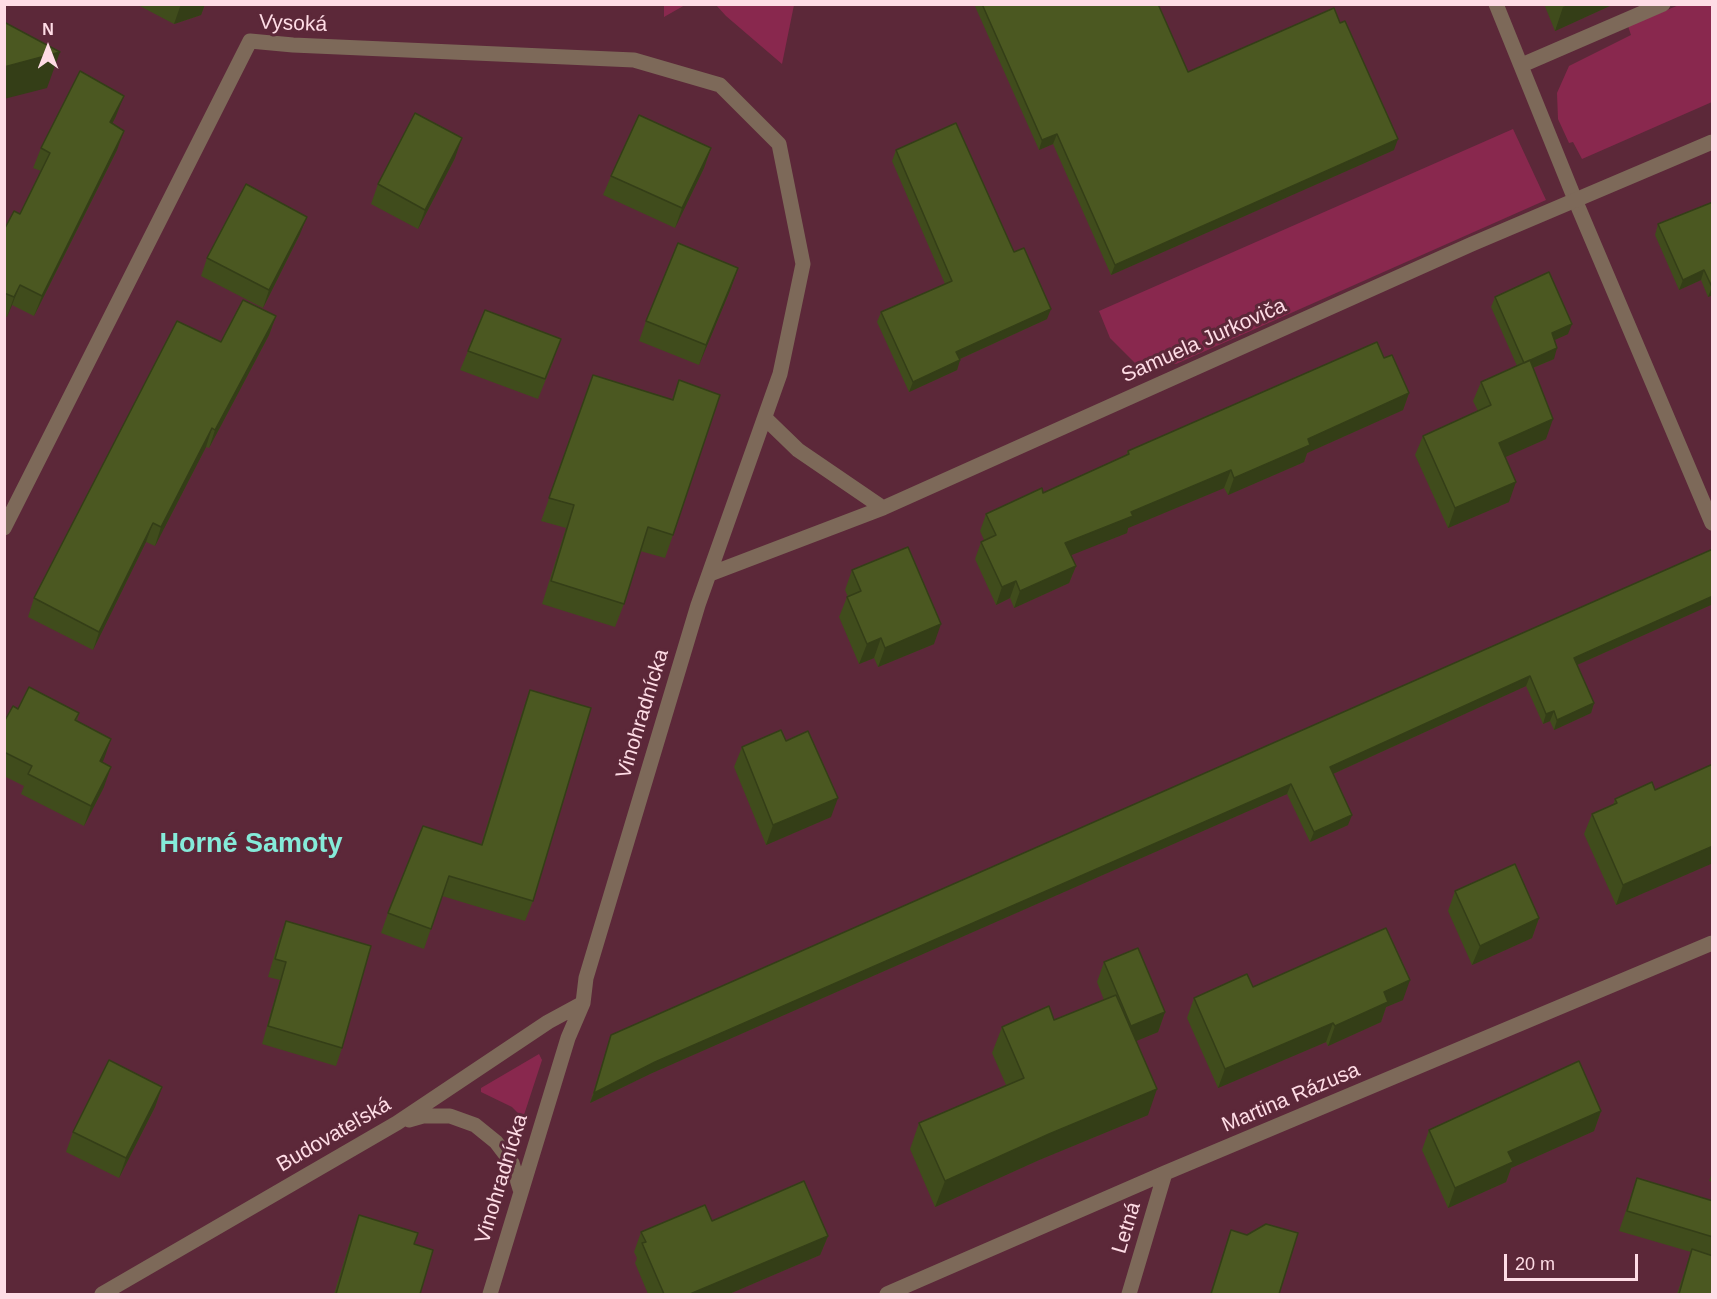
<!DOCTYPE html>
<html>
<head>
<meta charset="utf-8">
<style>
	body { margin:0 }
	#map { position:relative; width:1717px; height:1299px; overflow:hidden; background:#5c2839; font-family:Helvetica,sans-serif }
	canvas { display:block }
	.frame { position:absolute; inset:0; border:6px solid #fedce5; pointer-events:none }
	.north { position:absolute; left:18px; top:18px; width:60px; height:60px; -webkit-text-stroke:4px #5c2839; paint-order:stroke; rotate:0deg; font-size:16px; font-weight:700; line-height:24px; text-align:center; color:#fedce5 }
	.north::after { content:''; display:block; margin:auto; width:21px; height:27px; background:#fedce5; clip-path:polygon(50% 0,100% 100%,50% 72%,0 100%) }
	.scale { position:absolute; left:1504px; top:1254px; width:134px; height:27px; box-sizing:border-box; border:3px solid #fedce5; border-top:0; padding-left:8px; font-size:18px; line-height:21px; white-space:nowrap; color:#fedce5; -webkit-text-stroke:4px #5c2839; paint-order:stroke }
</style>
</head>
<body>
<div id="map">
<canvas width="1717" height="1299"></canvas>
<div class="frame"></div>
<div class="north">N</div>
<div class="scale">20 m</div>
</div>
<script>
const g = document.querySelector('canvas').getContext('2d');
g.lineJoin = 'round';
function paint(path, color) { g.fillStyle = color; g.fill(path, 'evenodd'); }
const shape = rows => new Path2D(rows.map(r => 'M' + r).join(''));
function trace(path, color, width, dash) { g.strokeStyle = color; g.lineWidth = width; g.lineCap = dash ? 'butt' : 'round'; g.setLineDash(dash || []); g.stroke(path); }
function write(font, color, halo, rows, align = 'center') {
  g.font = font + ' Helvetica,sans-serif'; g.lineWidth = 6; g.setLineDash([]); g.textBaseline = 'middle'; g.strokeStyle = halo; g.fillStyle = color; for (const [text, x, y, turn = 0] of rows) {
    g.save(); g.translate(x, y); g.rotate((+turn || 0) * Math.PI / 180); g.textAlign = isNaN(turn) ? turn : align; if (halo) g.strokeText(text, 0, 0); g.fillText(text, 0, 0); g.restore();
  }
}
const green = shape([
	[664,4,685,4,685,5,664,17],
	[716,5,794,5,782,64,726,16],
	[1679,5,1712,5,1712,102,1582,159,1573,142,1569,143,1558,119,1557,93,1569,66,1631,35,1628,26],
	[1513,129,1546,200,1176,364,1135,363,1110,338,1099,311],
	[539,1054,542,1060,523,1118,512,1107,481,1092,481,1088]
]);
const service = shape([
	[1496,4,1576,202,1712,523],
	[1522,65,1663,4]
]);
const minor = shape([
	[766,419,798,450,883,508],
	[4,528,250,41,293,45,634,60,720,85,779,144,803,264,780,374,698,605,586,978,583,1003,568,1038,490,1294],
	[710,574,883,508,1472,244,1712,142],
	[409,1120,423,1116,450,1116,475,1125,496,1142,512,1163,520,1189],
	[102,1294,397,1123,548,1022,583,1003],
	[887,1294,1165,1173,1712,943],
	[1129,1294,1165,1173]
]);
const wall = shape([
	[136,4,205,4,201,15,174,24],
	[974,4,1158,4,1188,72,1340,23,1394,150,1111,275,1053,144,1039,150],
	[1544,4,1614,4,1555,31],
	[116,116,112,124,117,150,34,316,12,305,7,317,4,316,4,230,20,214,41,171,33,168,41,148],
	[711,148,704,168,675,228,603,195,611,176],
	[896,150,1014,252,1047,319,960,359,960,360,957,370,909,392,877,322,881,312,945,284,892,161],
	[455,158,418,229,371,204,378,184],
	[1713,202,1713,295,1708,297,1701,280,1679,290,1655,235,1658,224],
	[300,234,263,308,201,276,207,258],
	[738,268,731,288,699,365,639,341,646,321],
	[1495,297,1568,334,1554,340,1554,359,1533,368,1546,439,1505,457,1509,502,1448,528,1415,455,1423,436,1478,411,1473,401,1481,382,1517,366,1491,307],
	[276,316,269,335,209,448,206,447,155,546,146,542,93,650,28,617,34,598,221,342],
	[468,351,554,359,538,399,460,370],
	[1384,358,1409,393,1403,410,1307,453,1304,462,1228,495,1224,488,1128,528,1127,533,1071,555,1076,566,1069,583,1014,608,1010,598,996,605,975,559,981,542,984,540,980,531,986,514,1043,493,1126,455,1128,451],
	[593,375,672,399,679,380,673,535,665,558,640,551,624,604,615,627,542,604,566,528,541,521],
	[1713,549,1713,604,1577,665,1594,703,1591,713,1554,730,1550,721,1543,724,1526,686,1333,774,1348,825,1310,842,1287,794,652,1073,590,1103,611,1035],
	[852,570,934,644,878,667,874,658,859,664,839,617,847,597,848,597,845,590],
	[530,690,533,901,525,921,442,896,424,949,381,933,388,913,481,845,523,710],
	[18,709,79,713,77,721,111,739,102,763,104,787,84,826,21,794,24,786,4,776,4,722],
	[786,741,831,817,766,845,734,767,742,747],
	[1713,764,1713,863,1616,905,1584,834,1592,814,1613,805,1615,799,1655,790],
	[1455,891,1539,918,1532,938,1472,965,1448,911],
	[286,921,342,1048,336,1066,262,1044,280,980,268,977,279,939],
	[1104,962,1165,1012,1158,1032,1136,1041,1148,1115,1039,1160,935,1207,910,1149,919,1123,1006,1085,992,1053,1002,1027,1054,1020,1104,1000,1097,982],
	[1253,987,1403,1000,1386,1007,1381,1022,1328,1046,1326,1042,1218,1088,1187,1018,1194,998],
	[162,1087,155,1107,119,1178,66,1152,73,1132],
	[1601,1111,1594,1131,1511,1168,1506,1182,1448,1208,1422,1150,1429,1130],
	[1713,1170,1713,1182,1709,1181],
	[1637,1178,1713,1201,1713,1294,1677,1294,1691,1252,1619,1231],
	[359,1215,414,1244,420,1294,334,1294,352,1235],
	[712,1221,828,1236,820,1255,729,1294,648,1294,635,1263,637,1258,634,1252,641,1232],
	[1231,1230,1279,1294,1210,1294]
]);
const shadedWall = shape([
	[181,4,205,4,201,15,174,24],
	[1570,4,1614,4,1555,31,1563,7],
	[60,52,47,88,4,99,4,67],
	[124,96,116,116,103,142,110,122],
	[124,131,117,150,34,316,42,296],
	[1057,134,1053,144,1039,150,1042,140],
	[462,138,455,158,418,229,425,210],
	[1398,139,1394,150,1111,275,1115,265],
	[711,148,704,168,675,228,682,208],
	[307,217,300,234,263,308,269,290],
	[738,268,731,288,699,365,706,345],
	[1704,270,1701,280,1679,290,1683,280],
	[20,285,12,305,7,317,14,297],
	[1712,287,1713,287,1713,295,1708,297],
	[1051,309,1047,319,953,362,956,352],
	[276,316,269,335,209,448,215,430],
	[1572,324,1568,334,1548,343,1552,333],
	[1557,348,1554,359,1520,373,1524,363],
	[960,360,957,370,909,392,913,382],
	[1409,393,1403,410,1307,453,1304,462,1228,495,1234,478,1308,439],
	[1553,419,1546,439,1492,463,1499,443],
	[212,428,206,447,155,546,161,527],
	[1231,470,1224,488,1128,528,1127,533,1059,560,1065,543,1131,512],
	[1516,482,1509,502,1448,528,1455,508],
	[153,523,146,542,93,650,99,632],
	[1076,566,1069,583,1014,608,1020,591],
	[1016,581,1010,598,996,605,1002,587],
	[1713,596,1713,604,1570,668,1574,658],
	[941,624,934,644,878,667,885,648],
	[881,638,874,658,859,664,867,644],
	[1530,676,1526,686,1326,777,1330,767],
	[1594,703,1591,713,1554,730,1557,720],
	[1554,711,1550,721,1543,724,1546,714],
	[111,739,104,759,93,781,100,761],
	[111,767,104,787,84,826,91,806],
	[1291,784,1287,794,652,1073,590,1103,594,1093,655,1062],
	[838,798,831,817,766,845,773,825],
	[1352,815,1348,825,1310,842,1314,832],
	[1713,846,1713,863,1616,905,1623,885],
	[1539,918,1532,938,1472,965,1480,946],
	[1410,980,1403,1000,1386,1007,1381,1022,1328,1046,1335,1026,1384,992],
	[1165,1012,1158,1032,1124,1046,1131,1026],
	[1333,1023,1326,1042,1218,1088,1225,1069],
	[162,1087,155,1107,119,1178,126,1158],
	[1157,1089,1148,1115,1039,1160,935,1207,945,1181,1049,1134],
	[1601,1111,1594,1131,1511,1168,1506,1182,1448,1208,1455,1188,1508,1152],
	[828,1236,820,1255,729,1294,690,1294]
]);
const building = shape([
	[982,4,1158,4,1188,72,1334,8,1340,23,1345,21,1398,139,1115,265,1057,134,1042,140,982,4],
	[4,22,60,52,4,67,4,22],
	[80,71,124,96,110,122,124,131,42,296,20,285,14,297,4,293,4,230,14,211,20,214,50,153,41,148,80,71],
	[415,113,462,138,425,210,378,184,415,113],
	[639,115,711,148,682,208,611,176,639,115],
	[956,123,1014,252,1024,248,1051,309,956,352,960,360,913,382,881,312,952,281,896,150,956,123],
	[246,184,307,217,269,290,207,258,246,184],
	[1713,202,1713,287,1712,287,1704,270,1683,280,1658,224,1713,202],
	[678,243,738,268,706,345,646,321,678,243],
	[1549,272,1572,324,1552,333,1557,348,1524,363,1495,297,1549,272],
	[243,300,276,316,215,430,212,428,161,527,153,523,99,632,34,598,177,321,221,342,243,300],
	[485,310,561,339,545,379,468,351,485,310],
	[1377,342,1384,358,1392,355,1409,393,1308,439,1310,445,1234,478,1231,470,1131,512,1133,516,1065,543,1076,566,1020,591,1016,581,1002,587,981,542,996,535,986,514,1042,488,1043,493,1129,454,1128,451,1377,342],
	[1530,360,1553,419,1499,443,1516,482,1455,508,1423,436,1491,405,1481,382,1530,360],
	[593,375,673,400,679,380,720,395,673,535,648,527,624,604,551,581,574,505,549,498,593,375],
	[908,547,941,624,885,648,881,638,867,644,847,597,861,591,852,570,908,547],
	[1713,549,1713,596,1574,658,1594,703,1557,720,1554,711,1546,714,1530,676,1330,767,1352,815,1314,832,1291,784,655,1062,594,1093,611,1035,1713,549],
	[29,687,79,713,75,720,111,739,100,761,111,767,91,806,28,774,32,766,4,752,4,722,13,706,18,709,29,687],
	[530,690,591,708,533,901,449,876,431,929,388,913,423,826,482,845,530,690],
	[781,730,786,741,808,731,838,798,773,825,742,747,781,730],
	[1713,764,1713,846,1623,885,1592,814,1617,803,1615,799,1652,782,1655,790,1713,764],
	[1515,864,1539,918,1480,946,1455,891,1515,864],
	[286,921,371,946,342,1048,268,1026,286,962,275,959,286,921],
	[1386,928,1410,980,1384,992,1388,1002,1335,1026,1333,1023,1225,1069,1194,998,1247,974,1253,987,1386,928],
	[1138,948,1165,1012,1131,1026,1104,962,1138,948],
	[1116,995,1157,1089,1049,1134,945,1181,919,1123,1024,1078,1002,1027,1049,1006,1054,1020,1116,995],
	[109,1060,162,1087,126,1158,73,1132,109,1060],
	[1579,1061,1601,1111,1508,1152,1513,1162,1455,1188,1429,1130,1579,1061],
	[1637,1178,1713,1201,1713,1237,1627,1211,1637,1178],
	[804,1181,828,1236,690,1294,664,1294,642,1243,646,1242,641,1232,705,1205,712,1221,804,1181],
	[359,1215,418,1233,414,1244,433,1250,420,1294,336,1294,359,1215],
	[1266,1224,1298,1233,1279,1294,1211,1294,1231,1230,1247,1235,1266,1224],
	[1692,1249,1713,1256,1713,1294,1679,1294,1692,1249]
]);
const streetNames = [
	["Vysoká",293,24,2],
	["Samuela Jurkoviča",1204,341,-24],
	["Vinohradnícka",643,714,-73],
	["Martina Rázusa",1291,1098,-23],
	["Budovateľská",334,1135,-30],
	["Vinohradnícka",502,1179,-73],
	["Letná",1127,1228,-73]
];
const districtNames = [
	["Horné Samoty",251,845]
];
paint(green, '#89284e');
trace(service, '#7d6959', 15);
trace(minor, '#7d6959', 15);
paint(wall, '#404c1c');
paint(shadedWall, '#343e17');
paint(building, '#4b5821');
trace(building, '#343e17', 1.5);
write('21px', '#fedce5', '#5c2839', streetNames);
write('bold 27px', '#85ebd9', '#5c2839', districtNames);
</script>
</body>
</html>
